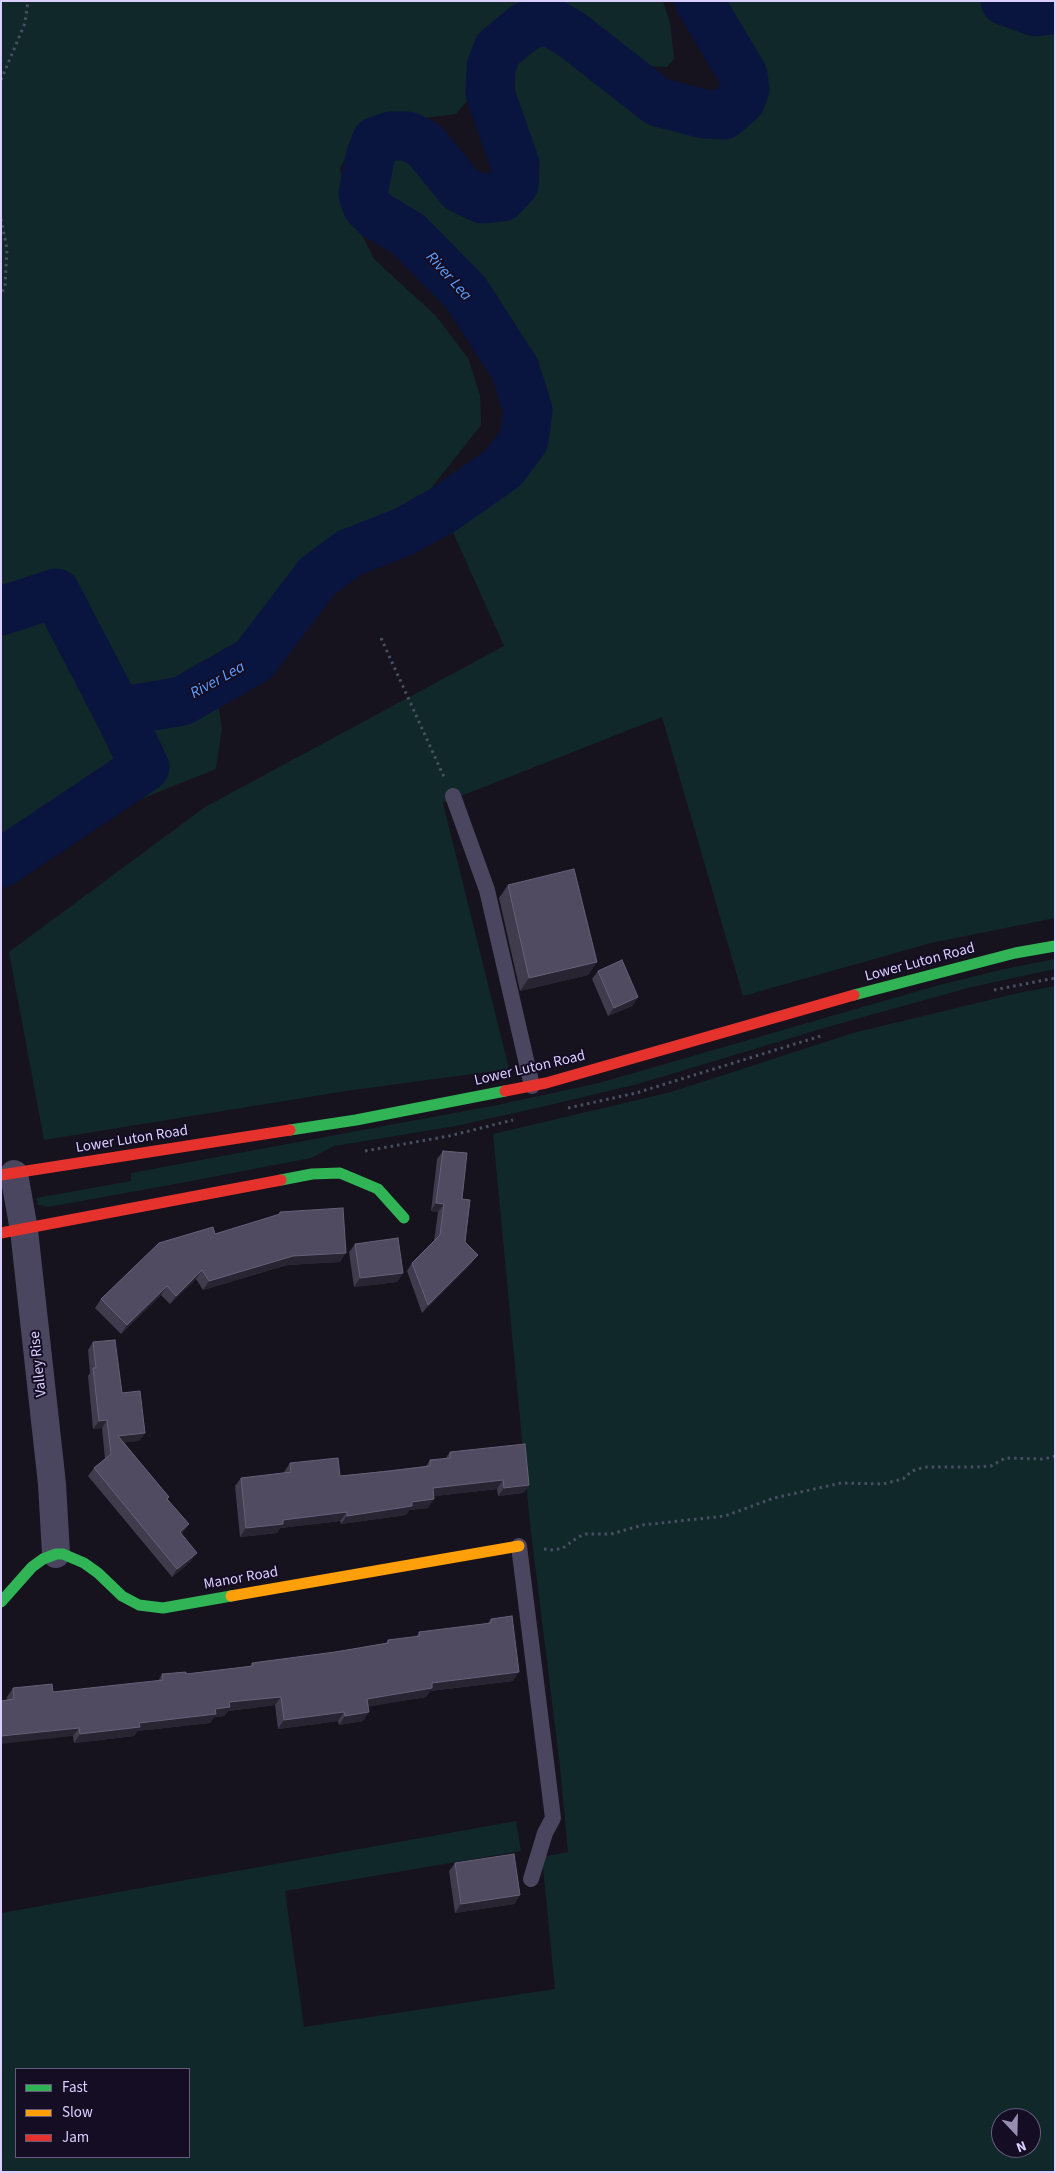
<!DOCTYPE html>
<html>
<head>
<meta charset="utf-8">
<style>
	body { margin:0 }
	#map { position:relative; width:1056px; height:2173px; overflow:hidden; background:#16121e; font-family:"Source Sans 3",sans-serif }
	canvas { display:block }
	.frame { position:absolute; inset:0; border:2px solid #dbcfff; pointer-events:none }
	.legend { position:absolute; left:15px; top:2068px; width:175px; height:90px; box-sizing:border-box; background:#140d23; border:1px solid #645b7b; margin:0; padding:6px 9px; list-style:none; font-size:15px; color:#dbcfff }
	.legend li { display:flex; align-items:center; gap:10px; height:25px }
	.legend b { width:25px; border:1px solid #645b7b }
	.north { position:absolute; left:991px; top:2108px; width:50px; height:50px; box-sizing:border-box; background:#140d23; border:1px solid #645b7b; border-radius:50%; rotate:159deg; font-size:14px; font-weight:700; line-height:20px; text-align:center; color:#dbcfff }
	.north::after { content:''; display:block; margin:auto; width:18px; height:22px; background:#968db0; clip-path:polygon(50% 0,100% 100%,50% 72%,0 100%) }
</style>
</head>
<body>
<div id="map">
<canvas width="1056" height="2173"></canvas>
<div class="frame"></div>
<ul class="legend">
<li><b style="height:6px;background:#30b455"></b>Fast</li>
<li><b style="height:6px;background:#ff9f0a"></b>Slow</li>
<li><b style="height:6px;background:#e5322d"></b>Jam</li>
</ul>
<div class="north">N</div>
</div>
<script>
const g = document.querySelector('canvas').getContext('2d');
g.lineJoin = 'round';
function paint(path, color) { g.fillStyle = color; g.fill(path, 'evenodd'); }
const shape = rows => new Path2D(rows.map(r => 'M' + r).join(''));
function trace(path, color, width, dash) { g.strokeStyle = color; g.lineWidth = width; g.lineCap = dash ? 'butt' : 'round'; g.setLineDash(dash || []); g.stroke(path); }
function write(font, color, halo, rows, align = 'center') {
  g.font = font + ' "Source Sans 3",sans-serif'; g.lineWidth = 4; g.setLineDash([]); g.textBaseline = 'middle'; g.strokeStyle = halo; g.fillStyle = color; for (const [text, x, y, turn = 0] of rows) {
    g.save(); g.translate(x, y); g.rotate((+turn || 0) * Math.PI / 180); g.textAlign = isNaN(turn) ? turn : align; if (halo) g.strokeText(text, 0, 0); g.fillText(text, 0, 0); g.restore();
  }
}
const green = shape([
	[1,1,663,1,670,23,674,59,667,67,640,66,592,25,562,7,526,11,491,30,473,64,468,100,456,114,417,119,386,114,361,127,340,168,345,201,374,259,436,316,468,358,480,395,481,425,428,492,385,525,348,538,308,567,287,606,260,643,224,670,203,680,217,697,222,728,216,769,1,855],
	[699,1,1005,1,1036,12,1055,9,1055,918,931,943,743,996,662,717,443,803,509,1069,346,1091,44,1140,9,952,205,807,504,646,443,510,503,468,524,440,528,410,515,369,466,293,409,235,376,215,367,206,363,194,370,158,376,141,391,136,408,136,425,145,461,189,482,199,502,197,514,184,515,164,490,93,491,67,498,49,526,26,547,20,571,34,658,102,704,114,724,115,741,100,745,89,743,75],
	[1055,959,1055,969,972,987,831,1026,638,1084,550,1105,456,1126,334,1146,311,1158,181,1183,48,1207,38,1205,36,1198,131,1181,131,1173,497,1105,599,1083,932,987,1004,969],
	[1055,986,1055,2172,1,2172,1,1913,516,1821,521,1851,285,1891,304,2027,555,1989,542,1857,568,1852,560,1767,530,1524,493,1134,671,1092,853,1033,1018,993],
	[16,2069,189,2069,189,2157,16,2157],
	[1001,2118,1031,2118,1031,2148,1001,2148]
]);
const river = shape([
	[1005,1,1036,12,1055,9],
	[1,611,56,593,118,712,182,701,254,660,317,577,349,553,403,532,443,510,503,468,524,440,528,410,515,369,466,293,409,235,376,215,367,206,363,194,370,158,376,141,391,136,408,136,425,145,461,189,482,199,502,197,514,184,515,164,490,93,491,67,498,49,526,26,547,20,571,34,658,102,704,114,724,115,741,100,745,89,743,75,699,1],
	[1,863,145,767,118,712]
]);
const path = shape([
	[1,80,25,23,28,1],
	[1,219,7,249,5,286,1,294],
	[381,638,444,777],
	[994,990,1055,978],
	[568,1108,636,1093,824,1035],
	[365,1151,449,1136,513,1120],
	[544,1549,554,1550,563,1548,578,1537,586,1534,611,1534,643,1525,725,1516,774,1498,841,1483,883,1484,903,1479,912,1471,925,1467,978,1467,991,1466,1005,1458,1044,1459,1055,1456]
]);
const lane = shape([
	[453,796,487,890,532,1086],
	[519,1546,553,1818,545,1833,531,1879]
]);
const street = shape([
	[14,1174,24,1230,52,1484,56,1554]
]);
const fast = shape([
	[854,995,1015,953,1055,946],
	[290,1130,356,1120,505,1091],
	[281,1180,312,1174,340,1173,378,1189,404,1218],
	[1,1602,32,1567,43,1559,56,1554,63,1554,84,1563,98,1573,122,1596,139,1605,163,1608,231,1596]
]);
const slow = shape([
	[231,1596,519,1546]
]);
const jam = shape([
	[505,1091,546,1083,854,995],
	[1,1175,290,1130],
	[1,1233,281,1180]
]);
const wall = shape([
	[508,885,597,962,588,975,520,991,499,898],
	[598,971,638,997,632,1006,608,1016,592,979],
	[443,1151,462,1199,465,1242,472,1263,422,1313,407,1271,412,1263,434,1241,438,1212,431,1211,437,1159],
	[280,1212,340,1262,287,1265,203,1290,196,1279,170,1304,161,1295,121,1334,95,1308,101,1299,215,1234,278,1215],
	[355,1244,403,1273,397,1282,354,1287,349,1252],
	[93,1342,122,1393,145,1433,139,1441,124,1442,168,1500,183,1533,181,1534,191,1561,172,1577,88,1476,94,1468,105,1459,102,1428,93,1429,88,1376,90,1373,88,1350],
	[450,1452,529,1485,523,1493,498,1496,497,1489,434,1496,428,1508,409,1510,406,1515,341,1524,340,1521,280,1528,277,1533,240,1537,235,1486,241,1478,284,1473,284,1472,290,1463,340,1476,426,1466,430,1460,445,1459],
	[491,1619,513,1681,430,1691,426,1697,368,1706,363,1721,339,1725,338,1721,278,1729,275,1705,228,1711,224,1716,214,1717,210,1723,137,1731,134,1736,74,1743,73,1736,7,1700,7,1697,13,1688,53,1692,158,1681,162,1674,186,1674,250,1666,252,1663,335,1652,386,1643,388,1640,416,1637,419,1632,487,1624],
	[455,1863,520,1895,514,1904,455,1913,449,1871]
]);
const shadedWall = shape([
	[597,962,588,975,520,991,529,978],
	[638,997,632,1006,608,1016,614,1008],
	[436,1203,444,1204,438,1212,431,1211],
	[346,1253,340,1262,287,1265,203,1290,209,1281,293,1256],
	[478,1255,472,1263,422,1313,428,1305],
	[202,1270,196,1279,170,1304,176,1296],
	[403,1273,397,1282,354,1287,360,1278],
	[167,1286,161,1295,121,1334,127,1325],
	[107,1420,102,1428,93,1429,99,1421],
	[145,1433,139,1441,112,1444,118,1436],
	[503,1480,497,1489,427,1497,433,1488],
	[529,1485,523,1493,498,1496,504,1488],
	[434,1499,428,1508,409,1510,406,1515,341,1524,347,1516,412,1502],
	[347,1512,340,1521,280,1528,277,1533,240,1537,246,1528,283,1520],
	[189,1524,183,1533,174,1540,180,1532],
	[197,1553,191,1561,172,1577,177,1569],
	[519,1672,513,1681,430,1691,426,1697,361,1708,367,1699,432,1683],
	[281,1697,275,1705,228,1711,224,1716,214,1717,210,1723,137,1731,134,1736,74,1743,80,1734,215,1709,229,1702],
	[344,1712,338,1721,278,1729,284,1720],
	[369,1712,363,1721,339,1725,345,1716],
	[79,1728,73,1736,1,1744,1,1736],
	[520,1895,514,1904,455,1913,461,1904]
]);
const building = shape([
	[574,869,597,962,529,978,508,885,574,869],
	[622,960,638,997,614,1008,598,971,622,960],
	[443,1151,467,1153,462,1199,470,1200,465,1242,478,1255,428,1305,412,1263,440,1235,444,1204,436,1203,443,1151],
	[343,1208,346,1253,293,1256,209,1281,202,1270,176,1296,167,1286,127,1325,101,1299,159,1243,213,1227,215,1234,280,1214,280,1212,343,1208],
	[398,1238,403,1273,360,1278,355,1244,398,1238],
	[115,1340,122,1393,140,1391,145,1433,118,1436,169,1497,167,1499,189,1524,180,1532,197,1553,177,1569,94,1468,111,1454,107,1420,99,1421,93,1368,96,1368,93,1342,115,1340],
	[525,1444,529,1485,504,1488,503,1480,433,1488,434,1499,412,1502,412,1506,347,1516,347,1512,283,1520,283,1524,246,1528,241,1478,291,1472,290,1463,338,1458,340,1476,390,1471,430,1466,430,1460,450,1458,450,1452,525,1444],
	[512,1616,519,1672,432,1683,432,1688,367,1699,369,1712,345,1716,344,1712,284,1720,281,1697,229,1702,230,1707,215,1709,216,1714,139,1723,140,1727,80,1734,79,1728,1,1736,1,1701,14,1699,13,1688,52,1684,53,1692,163,1680,162,1674,186,1672,186,1674,253,1666,252,1663,335,1652,388,1643,388,1640,420,1636,419,1632,491,1623,491,1619,512,1616],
	[514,1854,520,1895,461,1904,455,1863,514,1854]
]);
const streetNames = [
	["Lower Luton Road",920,963,-15],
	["Lower Luton Road",530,1069,-13],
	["Lower Luton Road",132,1140,-9],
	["Valley Rise",39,1364,-96],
	["Manor Road",241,1579,-10]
];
const waterNames = [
	["River Lea",448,277,48],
	["River Lea",218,681,-29]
];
paint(green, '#11282b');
trace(river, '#09153e', 49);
trace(path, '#465060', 3, [2.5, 4]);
trace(lane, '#4b465f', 16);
trace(street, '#4b465f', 28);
trace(fast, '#30b455', 11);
trace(slow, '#ff9f0a', 11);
trace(jam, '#e5322d', 11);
paint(wall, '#403b4d');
paint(shadedWall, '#282432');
paint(building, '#504b60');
trace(building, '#666079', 1);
write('15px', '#dbcfff', '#140d23', streetNames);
write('italic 16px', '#5da0ff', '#140d23', waterNames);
</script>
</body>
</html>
